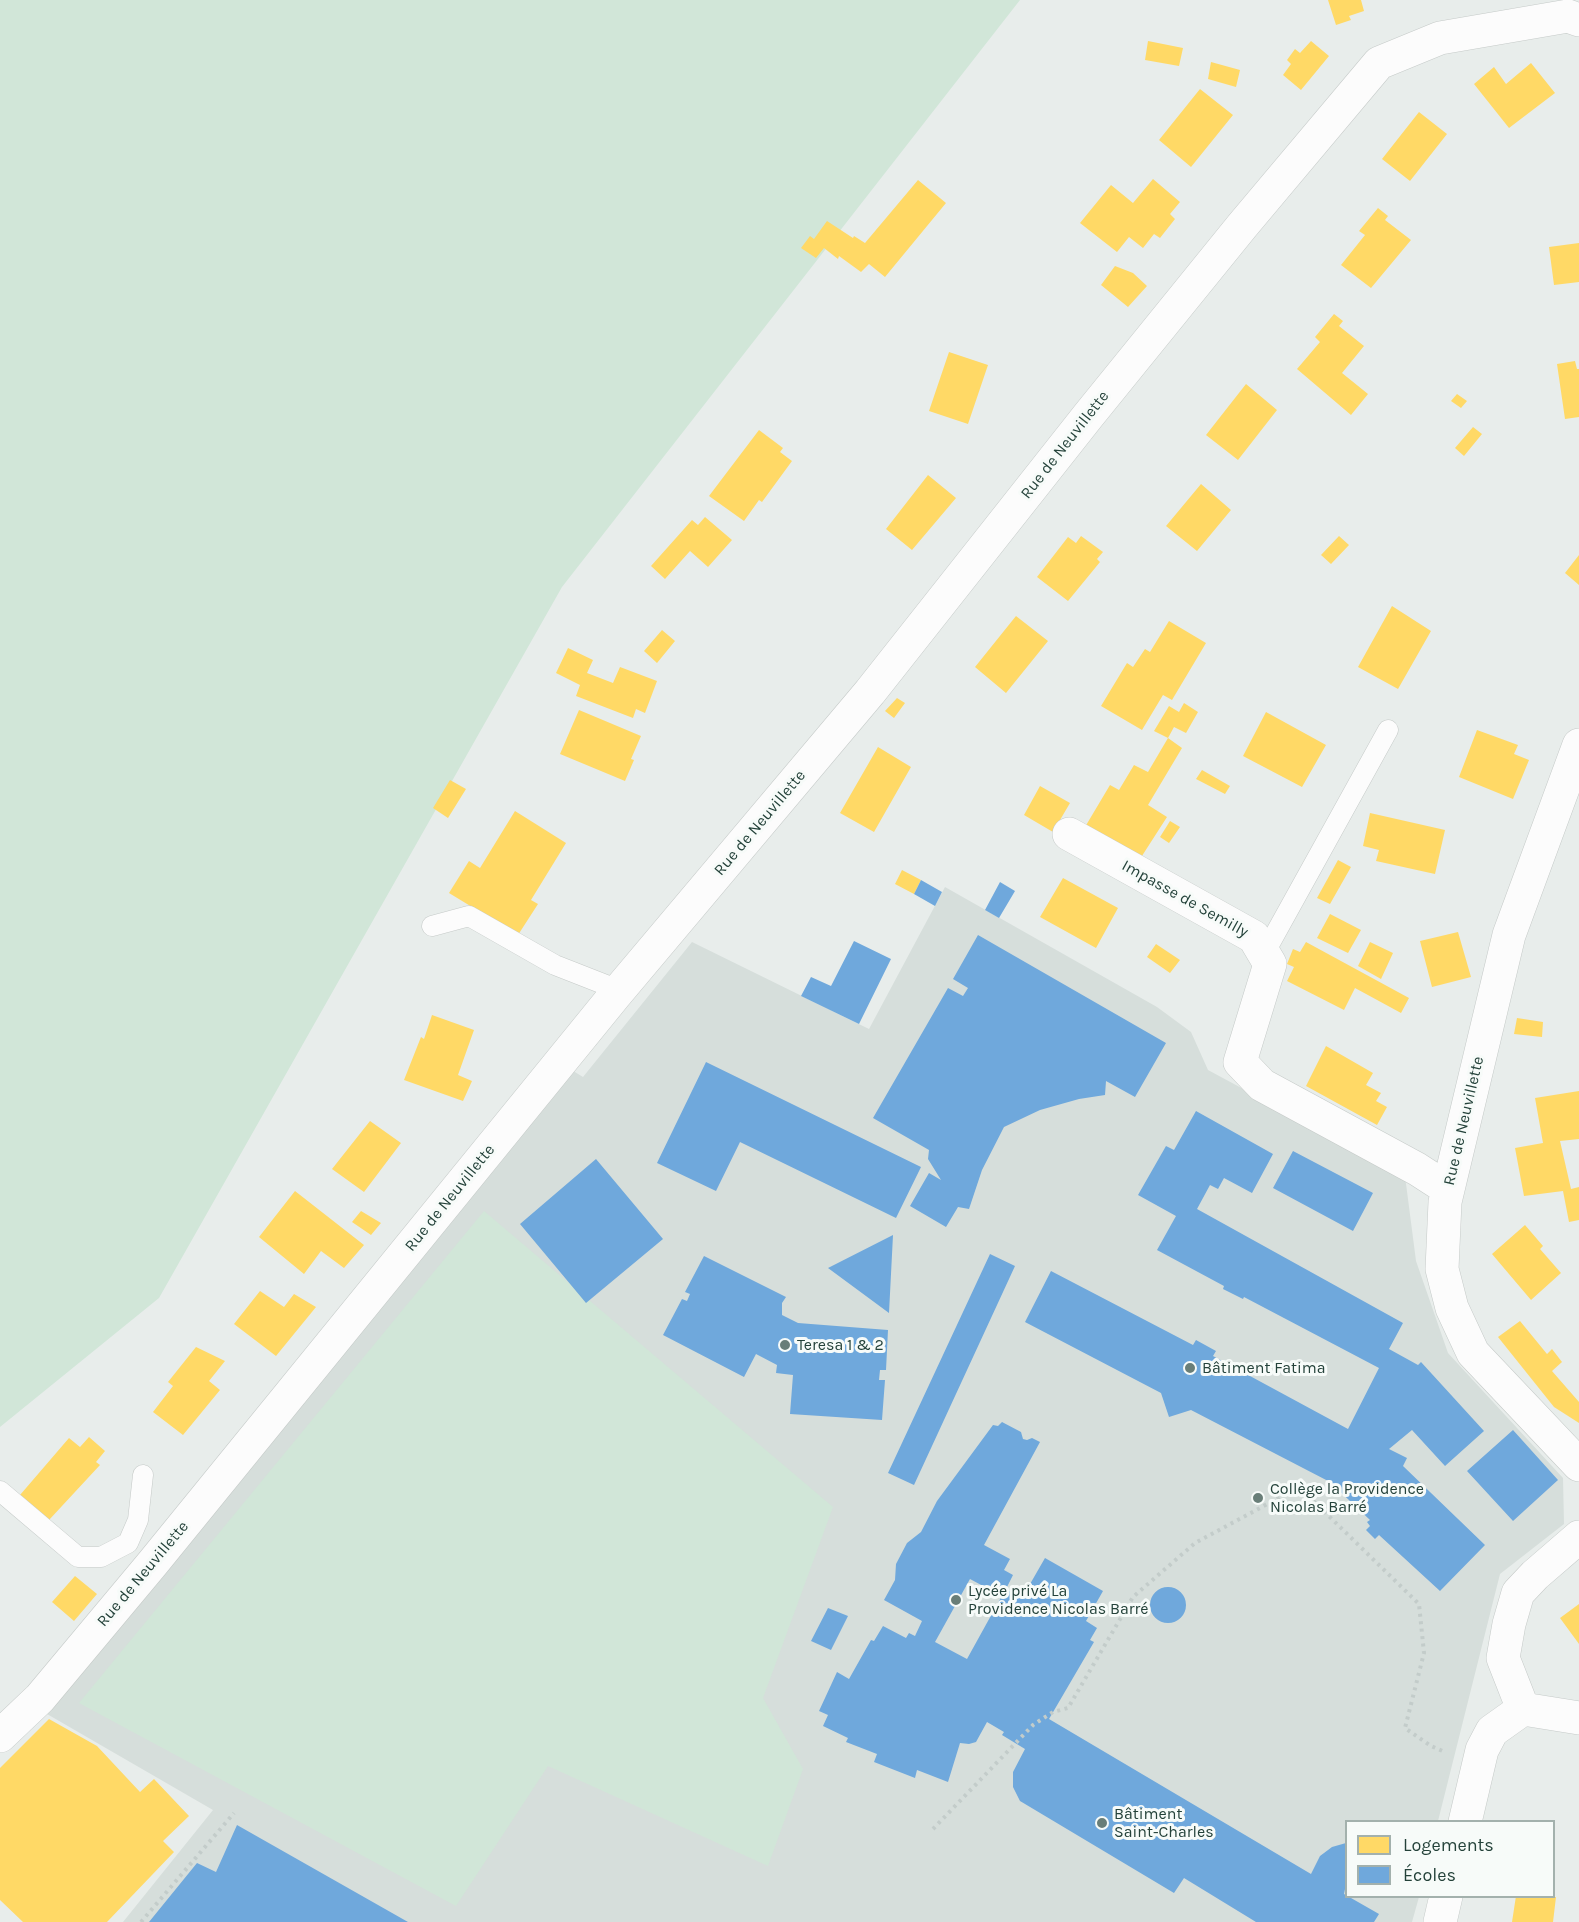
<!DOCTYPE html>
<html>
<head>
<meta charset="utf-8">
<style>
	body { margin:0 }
	#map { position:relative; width:1579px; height:1922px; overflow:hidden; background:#e8edeb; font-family:Karla,sans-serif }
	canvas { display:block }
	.legend { position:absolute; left:1345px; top:1820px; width:210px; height:78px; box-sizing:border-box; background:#f7fbf9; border:2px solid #a3b1ad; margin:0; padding:8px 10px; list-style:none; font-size:18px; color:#24423a }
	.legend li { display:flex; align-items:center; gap:12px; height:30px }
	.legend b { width:30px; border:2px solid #a3b1ad }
</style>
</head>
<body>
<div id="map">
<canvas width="1579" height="1922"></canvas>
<ul class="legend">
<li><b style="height:16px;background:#ffd966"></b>Logements</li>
<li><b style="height:16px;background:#6fa8dc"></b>Écoles</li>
</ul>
</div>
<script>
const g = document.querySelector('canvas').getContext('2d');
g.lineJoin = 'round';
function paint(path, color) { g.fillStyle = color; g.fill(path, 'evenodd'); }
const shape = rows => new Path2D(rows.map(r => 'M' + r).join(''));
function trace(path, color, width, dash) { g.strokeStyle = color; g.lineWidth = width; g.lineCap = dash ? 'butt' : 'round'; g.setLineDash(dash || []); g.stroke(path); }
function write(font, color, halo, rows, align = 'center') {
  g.font = font + ' Karla,sans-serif'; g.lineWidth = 6; g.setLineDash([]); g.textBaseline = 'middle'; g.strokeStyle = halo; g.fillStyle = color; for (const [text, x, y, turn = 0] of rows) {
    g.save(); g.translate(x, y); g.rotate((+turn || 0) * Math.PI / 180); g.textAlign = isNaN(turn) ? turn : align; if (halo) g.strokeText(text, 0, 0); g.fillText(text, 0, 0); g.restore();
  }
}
const built = shape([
	[945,887,1157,1007,1191,1032,1208,1070,1405,1176,1416,1261,1448,1353,1563,1478,1564,1524,1500,1574,1438,1821,1346,1822,1346,1896,1419,1897,1412,1922,123,1922,213,1810,47,1714,570,1069,583,1077,692,942,869,1029]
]);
const green = shape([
	[0,0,1020,0,562,587,159,1298,0,1427],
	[484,1211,833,1507,763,1698,803,1769,768,1866,548,1766,456,1906,79,1703]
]);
const homes = shape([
	[1328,0,1361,0,1364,11,1349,16,1351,20,1336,25],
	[1148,41,1183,48,1179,66,1145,60],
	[1311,41,1329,56,1301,90,1283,75,1291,64,1287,60,1295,49,1300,53],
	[1211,62,1240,70,1236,87,1208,79],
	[1531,63,1555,93,1509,128,1474,84,1494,67,1506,84],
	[1200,89,1233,115,1191,167,1159,140],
	[1419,112,1447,134,1410,181,1382,159],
	[1153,179,1180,202,1170,214,1175,219,1160,238,1154,234,1143,248,1129,237,1117,252,1080,223,1111,185,1133,203],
	[918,180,946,203,885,277,869,264,861,272,839,256,838,259,824,248,816,258,801,248,810,236,814,239,827,221,853,238,854,236,865,243],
	[1378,208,1388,216,1385,220,1411,240,1371,288,1341,265,1365,235,1359,231],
	[1579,243,1579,282,1554,285,1549,247],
	[1115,266,1133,273,1147,286,1128,307,1101,285],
	[1334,314,1343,321,1339,326,1364,346,1342,373,1368,394,1351,415,1297,369,1320,342,1315,337],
	[949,352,988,365,968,424,929,411],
	[1575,361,1577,369,1579,369,1579,417,1565,419,1557,364],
	[1246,384,1277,410,1238,460,1206,435],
	[1457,394,1467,401,1461,408,1451,401],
	[1473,427,1482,434,1464,456,1455,448],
	[759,430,783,448,780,452,792,461,762,502,759,500,744,521,709,496],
	[928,475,956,498,912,550,886,529],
	[1201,484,1231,510,1197,551,1166,526],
	[705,517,732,540,708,567,690,551,665,579,651,566,692,520,698,525],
	[1081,536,1103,552,1097,559,1100,562,1068,601,1037,577,1068,537,1076,543],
	[1339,536,1349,545,1331,564,1321,555],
	[1579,555,1579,585,1565,573],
	[1392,606,1431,631,1398,689,1358,667],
	[1016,616,1048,641,1006,693,975,667],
	[1169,621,1206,643,1172,700,1163,695,1142,730,1101,706,1127,663,1133,667,1145,649,1150,652],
	[662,630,675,641,657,663,644,651],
	[568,648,593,660,587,673,613,683,620,667,657,681,645,713,636,709,633,718,576,696,580,685,556,673],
	[897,698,905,703,894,718,885,711],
	[1184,703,1198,712,1186,733,1174,727,1168,738,1182,748,1148,805,1167,817,1140,859,1085,827,1110,785,1119,790,1134,765,1148,772,1168,738,1154,731,1169,706,1179,712],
	[579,710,641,736,631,759,634,760,625,781,560,754],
	[1266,712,1326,745,1302,787,1243,756],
	[1477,730,1518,745,1514,754,1529,760,1513,799,1459,777],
	[878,747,911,767,874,832,840,813],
	[1202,770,1230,786,1225,794,1196,779],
	[450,780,466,789,448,818,433,808],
	[1040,786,1070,803,1053,832,1024,815],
	[515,811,566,843,531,900,538,904,518,935,449,893,469,861,480,868],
	[1370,813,1445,830,1435,874,1376,861,1379,850,1363,846],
	[1170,821,1180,827,1169,843,1160,837],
	[1338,860,1351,867,1330,904,1317,898],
	[902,870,921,880,914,894,895,884],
	[1063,878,1118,908,1096,948,1040,917],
	[1330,914,1361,930,1348,953,1317,938],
	[1458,932,1471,977,1432,987,1420,941],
	[1306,942,1409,998,1401,1013,1355,988,1344,1010,1287,981,1294,967,1287,964,1293,949,1300,952],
	[1370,942,1393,953,1381,979,1358,966],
	[1156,944,1180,960,1170,973,1147,957],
	[432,1015,474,1030,458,1075,472,1081,463,1101,404,1080,421,1037,424,1039],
	[1517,1018,1543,1022,1542,1037,1514,1034],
	[1326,1046,1373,1073,1366,1085,1381,1093,1376,1101,1387,1107,1377,1125,1306,1086],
	[1579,1091,1579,1139,1560,1141,1571,1189,1579,1187,1579,1220,1569,1222,1563,1191,1524,1196,1515,1148,1543,1143,1535,1098],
	[370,1121,401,1143,364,1192,332,1169],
	[295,1191,364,1245,344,1268,321,1251,304,1274,259,1237],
	[361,1211,381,1223,371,1235,352,1222],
	[1525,1225,1543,1246,1540,1249,1561,1273,1531,1300,1492,1254],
	[260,1291,284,1307,294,1294,316,1307,276,1356,234,1324],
	[1520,1321,1547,1354,1552,1349,1562,1362,1552,1371,1579,1402,1579,1423,1554,1407,1498,1337],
	[196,1347,225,1361,209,1381,220,1390,183,1435,153,1412,173,1386,168,1382],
	[89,1437,105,1451,96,1462,100,1465,49,1520,20,1495,69,1438,80,1447],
	[75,1576,97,1594,74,1621,52,1602],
	[1579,1604,1579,1644,1560,1618],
	[49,1719,97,1746,140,1792,154,1779,189,1816,163,1841,174,1852,107,1922,23,1922,0,1900,0,1768],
	[1516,1896,1556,1897,1553,1922,1512,1922]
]);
const schools = shape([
	[921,880,942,892,935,906,914,894],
	[1000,882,1015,891,999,918,985,910],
	[978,935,1166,1043,1135,1097,1106,1081,1105,1095,1079,1099,1040,1110,1004,1127,982,1170,969,1209,958,1207,946,1227,910,1206,929,1173,941,1180,928,1159,929,1150,873,1118,948,988,963,996,968,988,953,979],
	[854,941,891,959,859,1024,801,996,811,977,831,986],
	[706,1062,921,1167,896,1218,740,1142,716,1191,657,1163],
	[1196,1111,1273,1154,1252,1193,1224,1178,1218,1189,1210,1185,1197,1209,1403,1323,1389,1349,1418,1365,1421,1362,1484,1431,1445,1466,1412,1430,1389,1449,1407,1458,1403,1466,1485,1545,1440,1591,1379,1535,1375,1539,1366,1530,1370,1526,1367,1522,1370,1520,1330,1482,1191,1410,1169,1417,1161,1393,1025,1322,1051,1271,1193,1345,1196,1340,1216,1351,1213,1356,1348,1429,1379,1368,1244,1297,1243,1299,1223,1289,1224,1286,1157,1250,1176,1216,1138,1195,1166,1146,1174,1150],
	[1293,1151,1373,1193,1353,1231,1273,1188],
	[596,1159,663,1239,586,1303,520,1224],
	[893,1235,889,1313,828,1268],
	[990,1254,1015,1266,914,1485,888,1473],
	[704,1256,786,1297,782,1303,782,1315,798,1323,888,1330,886,1370,880,1370,879,1380,885,1380,882,1420,790,1414,793,1375,776,1373,777,1365,756,1354,744,1377,663,1335,682,1299,687,1301,690,1294,685,1292],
	[1002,1422,1021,1432,1023,1439,1027,1440,1032,1438,1040,1442,984,1545,1010,1559,1004,1570,1013,1575,1006,1589,1022,1598,1045,1558,1103,1591,1086,1621,1097,1628,1090,1640,1094,1642,1049,1719,1311,1874,1320,1856,1332,1847,1346,1843,1346,1884,1344,1894,1379,1914,1374,1922,1256,1922,1184,1878,1174,1893,1020,1801,1013,1787,1013,1772,1025,1749,1002,1735,1004,1732,987,1722,976,1742,969,1744,960,1743,948,1782,917,1770,915,1778,874,1762,877,1754,846,1742,848,1738,823,1726,828,1715,819,1711,837,1672,849,1679,871,1640,874,1641,883,1626,906,1638,909,1633,915,1636,922,1621,884,1600,895,1580,896,1564,907,1543,921,1532,937,1501,993,1425,998,1426],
	[970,1579,996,1593,998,1589,1004,1592,967,1659,935,1642],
	[1513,1430,1558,1480,1513,1521,1467,1471],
	'1150 1605a18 18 0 1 1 36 0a18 18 0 1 1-36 0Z',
	[828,1608,848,1616,831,1650,811,1641],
	[237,1825,408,1922,149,1922,197,1863,216,1872]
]);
const path = shape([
	[933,1829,1033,1725,1053,1712,1068,1708,1133,1597,1195,1543,1299,1487,1419,1604,1424,1653,1405,1728,1431,1746,1445,1752],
	[141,1922,234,1813]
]);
const service = shape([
	[432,926,469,916,555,965,606,985,615,995],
	[1264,954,1388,730],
	[0,1491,78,1557,101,1557,128,1543,138,1520,143,1475]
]);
const minor = shape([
	[1579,745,1509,935,1445,1202,1442,1269,1452,1308,1473,1353,1579,1465],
	[1069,834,1254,937,1270,964,1240,1062,1262,1085,1417,1169,1448,1189],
	[1523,1709,1503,1658,1509,1624,1518,1593,1535,1575,1579,1537],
	[1523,1709,1579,1718],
	[0,1736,40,1698,152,1564,615,995,870,692,1088,416,1242,226,1379,63,1440,38,1568,16,1579,20],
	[1465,1822,1482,1750,1492,1731,1523,1709],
	[1440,1922,1446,1896]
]);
const markers = [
	[785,1345,6,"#697e78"],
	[1190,1368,6,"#697e78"],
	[1258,1498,6,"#697e78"],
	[956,1600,6,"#697e78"],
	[1102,1823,6,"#697e78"]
];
const streetNames = [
	["Rue de Neuvillette",1065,445,-52],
	["Rue de Neuvillette",760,823,-50],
	["Impasse de Semilly",1185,899,29],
	["Rue de Neuvillette",1464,1121,-77],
	["Rue de Neuvillette",450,1198,-51],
	["Rue de Neuvillette",143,1574,-50]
];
const poiNames = [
	["Teresa 1 & 2",797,1345],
	["Bâtiment Fatima",1202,1368],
	["Collège la Providence",1270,1489],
	["Nicolas Barré",1270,1507],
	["Lycée privé La",968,1591],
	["Providence Nicolas Barré",968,1609],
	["Bâtiment",1114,1814],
	["Saint-Charles",1114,1832]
];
paint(built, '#d6dedb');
paint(green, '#d1e6d8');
paint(homes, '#ffd966');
paint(schools, '#6fa8dc');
trace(service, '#c5cac8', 21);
trace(minor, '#c5cac8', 34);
trace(path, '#c3ccca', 4, [3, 4.5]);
trace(service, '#fcfcfc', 20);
trace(minor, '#fcfcfc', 33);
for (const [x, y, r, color] of markers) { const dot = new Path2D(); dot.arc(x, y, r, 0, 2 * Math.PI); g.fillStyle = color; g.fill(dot); trace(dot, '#f7fbf9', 2); }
write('16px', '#24423a', '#f7fbf9', streetNames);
write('16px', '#24423a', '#f7fbf9', poiNames, 'left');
</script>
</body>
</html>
